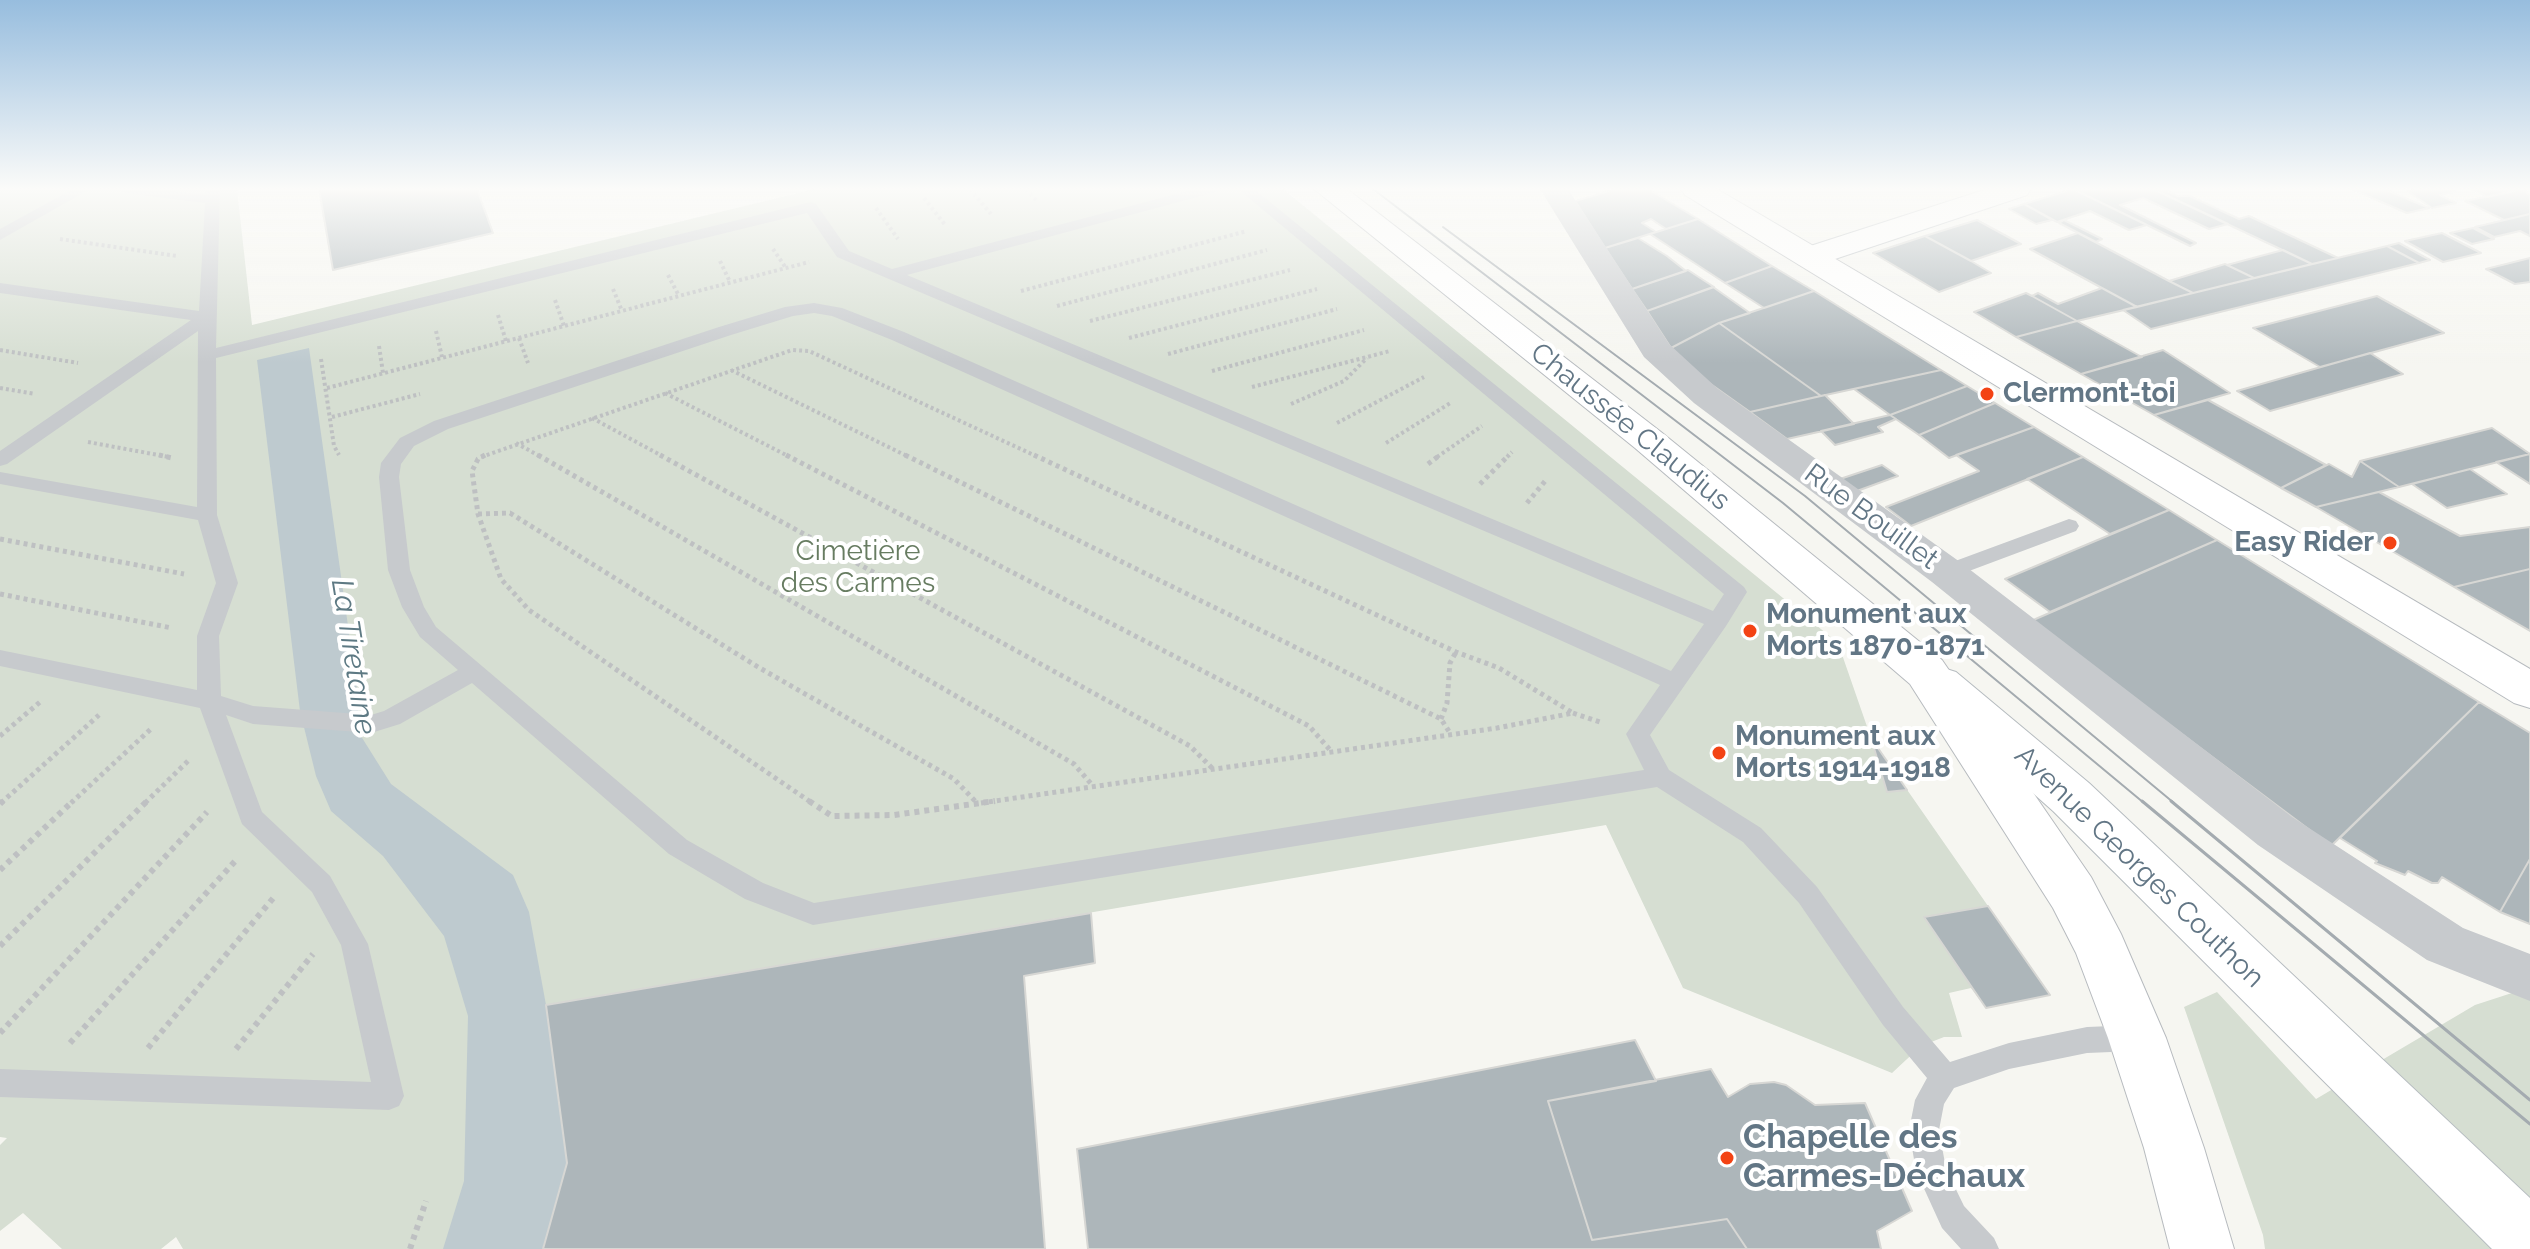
<!DOCTYPE html>
<html>
<head>
<meta charset="utf-8">
<style>
	body { margin:0 }
	canvas { display:block; background:#f6f6f1 }
</style>
</head>
<body>
<canvas width="2530" height="1249"></canvas>
<script>
const g = document.querySelector('canvas').getContext('2d');
g.lineJoin = 'round';
function paint(path, color) { g.fillStyle = color; g.fill(path, 'evenodd'); }
const shape = rows => new Path2D(rows.map(r => 'M' + r).join(''));
function trace(path, color, width, dash) { g.strokeStyle = color; g.lineWidth = width; g.lineCap = dash ? 'butt' : 'round'; g.setLineDash(dash || []); g.stroke(path); }
function write(font, color, halo, rows, align = 'center') {
  g.font = font + ' Raleway,sans-serif'; g.lineWidth = 8; g.setLineDash([]); g.textBaseline = 'middle'; g.strokeStyle = halo; g.fillStyle = color; for (const [text, x, y, turn = 0] of rows) {
    g.save(); g.translate(x, y); g.rotate((+turn || 0) * Math.PI / 180); g.textAlign = isNaN(turn) ? turn : align; if (halo) g.strokeText(text, 0, 0); g.fillText(text, 0, 0); g.restore();
  }
}
const green = shape([
	[0,189,237,189,252,325,815,189,1283,189,1838,643,1871,738,2050,995,1986,1008,1971,988,1949,993,1962,1037,1944,1037,1921,1046,1892,1073,1683,988,1606,825,546,1005,567,1163,499,1176,446,1249,183,1249,176,1237,161,1249,62,1249,23,1213,0,1231,0,1145,7,1138,0,1137],
	[2217,992,2316,1099,2475,1005,2515,992,2530,998,2530,1249,2265,1249,2263,1235,2184,1007]
]);
const water = shape([
	[309,348,357,690,359,733,391,784,513,875,529,912,546,1005,567,1163,543,1249,443,1249,464,1181,468,1016,444,936,383,856,331,811,316,776,300,711,257,360]
]);
const building = shape([
	[319,189,477,189,493,233,333,270,319,189],
	[1616,189,1648,189,1698,219,1666,229,1651,219,1642,223,1656,232,1605,248,1575,201,1616,189],
	[2073,189,2147,225,2129,230,2090,211,2057,222,2024,204,2073,189],
	[2073,189,2153,189,2228,224,2209,229,2143,198,2120,205,2196,243,2190,246,2073,189],
	[2153,189,2170,189,2165,190,2178,196,2190,196,2239,219,2249,216,2338,258,2312,264,2153,189],
	[2351,189,2384,189,2429,208,2407,213,2351,189],
	[2423,189,2449,189,2455,192,2440,195,2456,203,2432,208,2407,191,2423,189],
	[2472,189,2524,189,2487,197,2472,189],
	[2524,189,2530,196,2530,214,2504,220,2465,201,2524,189],
	[2024,204,2052,220,2036,224,2009,209,2024,204],
	[2530,214,2530,236,2520,231,2494,237,2475,227,2530,214],
	[1698,219,1772,266,1725,283,1650,234,1698,219],
	[1977,220,2021,244,1971,261,1925,236,1977,220],
	[2064,220,2102,239,2096,242,2059,223,2064,220],
	[2473,228,2494,239,2472,244,2450,233,2473,228],
	[2078,233,2169,281,2193,293,2137,307,2030,249,2078,233],
	[2442,233,2481,253,2443,262,2405,241,2442,233],
	[1925,236,1971,261,1991,273,1939,292,1873,253,1925,236],
	[1638,238,1667,256,1686,271,1632,289,1605,248,1638,238],
	[2399,243,2430,260,2419,263,2387,246,2399,243],
	[2387,246,2419,263,2151,329,2123,310,2387,246],
	[2283,250,2312,264,2254,278,2227,265,2283,250],
	[2530,258,2530,282,2515,284,2486,269,2530,258],
	[2225,264,2254,278,2193,293,2169,281,2225,264],
	[1772,266,1814,291,1764,308,1725,283,1772,266],
	[1688,270,1714,287,1647,311,1632,289,1688,270],
	[1713,287,1750,313,1719,323,1671,348,1647,311,1713,287],
	[2102,288,2137,307,2077,321,2032,296,2038,293,2058,304,2102,288],
	[1814,291,1941,370,1821,396,1719,323,1814,291],
	[2026,293,2032,296,2077,321,2016,337,1974,312,2026,293],
	[2377,296,2444,333,2320,367,2253,328,2377,296],
	[2077,321,2140,356,2142,357,2081,374,2016,337,2077,321],
	[1719,323,1821,396,1750,412,1681,363,1671,348,1719,323],
	[2163,350,2230,393,2154,415,2081,374,2163,350],
	[2370,353,2403,374,2270,411,2237,391,2370,353],
	[1941,370,1967,386,1890,415,1854,389,1941,370],
	[1967,386,1995,403,1919,435,1890,415,1967,386],
	[1825,395,1854,424,1787,439,1750,412,1825,395],
	[2208,400,2326,465,2281,488,2154,415,2208,400],
	[1995,403,2034,427,1949,458,1919,435,1995,403],
	[1890,415,1896,419,1878,427,1883,432,1835,445,1821,431,1890,415],
	[2034,427,2083,457,1911,526,1886,507,1979,471,1956,455,2034,427],
	[2492,428,2530,454,2399,487,2360,461,2492,428],
	[2530,454,2530,484,2496,462,2530,454],
	[2083,457,2169,510,2110,534,2027,479,2083,457],
	[2360,461,2399,487,2316,507,2281,488,2329,464,2352,477,2360,461],
	[1882,465,1898,476,1857,491,1840,479,1882,465],
	[2470,469,2507,494,2447,508,2412,484,2470,469],
	[2379,492,2460,536,2530,527,2530,569,2454,587,2316,507,2379,492],
	[2169,510,2217,540,2050,612,2005,579,2169,510],
	[2217,540,2479,702,2331,846,2031,621,2217,540],
	[2530,569,2530,631,2454,587,2530,569],
	[2479,702,2530,733,2530,859,2500,912,2442,877,2438,883,2432,883,2408,871,2405,875,2375,863,2377,861,2340,838,2479,702],
	[1871,738,1907,790,1887,792,1871,738],
	[2530,859,2530,924,2500,912,2530,859],
	[1988,906,2050,995,1986,1008,1924,917,1988,906],
	[1091,913,1095,963,1024,976,1045,1249,543,1249,567,1163,546,1005,1091,913],
	[1635,1040,1656,1081,1548,1101,1592,1240,1727,1219,1747,1249,1088,1249,1077,1149,1635,1040],
	[1711,1069,1728,1097,1750,1084,1774,1082,1786,1085,1815,1105,1865,1103,1912,1211,1877,1231,1881,1249,1747,1249,1727,1219,1592,1240,1548,1101,1711,1069]
]);
const pathFar2 = shape([
	[970,189,991,214],
	[1026,189,1038,202],
	[924,198,946,226],
	[876,208,898,239],
	[60,239,177,256],
	[773,249,786,268],
	[720,261,730,282],
	[668,275,679,296],
	[613,289,622,311],
	[1021,291,1247,231],
	[555,300,564,326],
	[1057,306,1267,250],
	[498,315,506,341],
	[1090,321,1290,270],
	[436,331,442,357],
	[519,338,528,363],
	[1129,338,1317,289],
	[379,346,383,373],
	[0,350,78,363],
	[1168,354,1337,309],
	[321,359,334,446,339,455],
	[731,370,909,457],
	[1212,371,1364,330],
	[1252,387,1390,351],
	[0,388,35,394],
	[327,388,809,262],
	[665,393,790,457],
	[1291,404,1344,381,1367,358],
	[332,417,420,394],
	[592,418,664,457],
	[1337,423,1424,377],
	[88,442,169,457],
	[516,443,541,457],
	[1386,443,1452,402],
	[481,457,792,350,809,351,1038,457],
	[1437,457,1482,426],
	[1507,457,1512,452]
]);
const pathFar1 = shape([
	[159,455,172,458],
	[485,455,478,459,472,471,478,514,501,579,529,610,812,803],
	[538,455,1074,764,1093,786],
	[660,455,1190,746,1212,768],
	[786,455,1309,726,1331,751],
	[905,455,1441,719,1450,733],
	[1034,455,1456,652,1499,668,1573,713],
	[1428,464,1440,455],
	[1480,484,1509,455],
	[1527,503,1546,480],
	[478,514,510,513,758,667,954,779,977,803],
	[0,539,184,574],
	[0,594,172,628],
	[1573,713,1603,723],
	[1441,719,1447,703,1450,663,1456,652],
	[0,736,40,702],
	[1,803,99,715],
	[71,803,153,727],
	[145,803,190,759],
	[981,803,1497,728,1573,713]
]);
const path = shape([
	[809,801,832,816,894,815,995,801],
	[0,804,3,801],
	[0,870,73,801],
	[0,946,147,801],
	[0,1033,207,812],
	[70,1043,238,858],
	[148,1048,275,896],
	[236,1049,313,954],
	[410,1249,426,1201]
]);
const lane = shape([
	[73,189,90,189,0,240,0,229,73,189],
	[118,189,158,189,205,195,206,189,220,189,216,348,811,202,816,204,849,251,892,269,1195,189,1218,189,1216,192,907,275,1713,611,1724,594,1238,189,1254,189,1744,587,1747,592,1726,626,1650,735,1669,770,1761,828,1817,887,1903,1007,1950,1062,2009,1043,2087,1027,2136,1025,2146,1029,2150,1038,2146,1047,2136,1051,2087,1053,2009,1069,1954,1088,1944,1104,1939,1130,1946,1169,1964,1206,1994,1238,1999,1249,1961,1249,1942,1228,1916,1171,1909,1130,1915,1100,1927,1078,1883,1025,1799,903,1743,842,1657,787,813,925,745,899,669,854,472,683,400,724,371,733,253,724,226,715,262,812,330,876,368,944,404,1096,399,1106,389,1110,0,1097,0,1069,371,1082,341,945,312,892,242,824,200,708,0,666,0,650,197,690,197,636,216,583,198,520,0,484,0,472,197,507,198,331,7,464,0,466,0,451,191,320,0,293,0,283,199,311,205,203,125,193,118,189],
	[807,213,837,257,1704,624,1671,671,904,332,842,308,814,303,785,307,719,327,434,421,400,438,381,463,379,477,388,570,402,607,420,637,458,670,384,711,371,715,253,706,221,696,219,636,238,583,217,515,216,358,807,213],
	[814,313,832,316,892,340,1660,685,1626,734,1644,770,814,903,763,883,687,840,436,627,424,607,410,570,399,477,401,464,414,446,448,429,731,335,793,316,814,313],
	[2069,519,2076,521,2079,526,2076,531,1953,577,1939,577,1935,572,1939,567,2069,519]
]);
const street = shape([
	[1540,189,1568,189,1669,344,1718,389,1960,562,2292,817,2463,928,2530,954,2530,1001,2427,960,2258,845,1932,582,1694,403,1644,357,1540,189]
]);
const secondary = shape([
	[1987,189,2031,189,2027,195,1820,264,1809,267,1798,264,1793,257,1798,250,1987,189],
	[1940,667,1956,672,2089,783,2530,1198,2530,1249,2492,1249,2053,811,1924,696,1917,684,1924,672,1940,667]
]);
const primary = shape([
	[1314,189,1347,189,1661,432,1942,660,2091,877,2121,934,2166,1038,2204,1148,2234,1249,2170,1249,2144,1148,2108,1038,2076,953,2053,908,1910,684,1635,448,1314,189],
	[1681,189,1717,189,2530,669,2530,708,2514,703,1685,195,1681,189]
]);
const tramFar1 = shape([
	[1373,189,1783,503,2144,803],
	[1443,227,1805,496,2174,803]
]);
const tram = shape([
	[2142,801,2530,1124],
	[2171,801,2530,1100]
]);
const markers = [
	[1987,394,8,"#f34314"],
	[2390,543,8,"#f34314"],
	[1750,631,8,"#f34314"],
	[1719,753,8,"#f34314"],
	[1727,1158,8,"#f34314"]
];
const poiNames = [
	["Clermont-toi",2003,394],
	["Easy Rider",2374,543,"right"],
	["Monument aux",1766,615],
	["Morts 1870-1871",1766,647],
	["Monument aux",1735,737],
	["Morts 1914-1918",1735,769]
];
const streetNames = [
	["Chaussée Claudius",1630,427,39],
	["Rue Bouillet",1871,517,36],
	["Avenue Georges Couthon",2139,867,44]
];
const parkNames = [
	["Cimetière",858,552],
	["des Carmes",858,584]
];
const waterNames = [
	["La Tiretaine",353,657,81]
];
const nearPoinames = [
	["Chapelle des",1743,1138],
	["Carmes-Déchaux",1743,1177]
];
paint(green, '#d6ded2');
paint(water, '#becacf');
paint(building, '#adb6ba');
trace(building, '#d7d7d4', 2);
trace(secondary, '#b6bcc0', 2);
trace(primary, '#b7bbbf', 2);
trace(pathFar2, '#bec0c2', 4, [3, 3]);
trace(pathFar1, '#bec0c2', 5, [4, 4]);
trace(path, '#bec0c2', 6, [5, 5]);
paint(lane, '#c7cacd');
paint(street, '#c7cacd');
paint(secondary, '#fff');
paint(primary, '#fff');
trace(tramFar1, '#a4abb0', 2);
trace(tram, '#a4abb0', 3);
const sky = g.createLinearGradient(0, 0, 0, 363);
sky.addColorStop(0, '#97bdde');
sky.addColorStop(0.52, '#fbfbf9');
sky.addColorStop(1, '#fbfbf900');
g.fillStyle = sky;
g.fillRect(0, 0, 2530, 363);
for (const [x, y, r, color] of markers) { const dot = new Path2D(); dot.arc(x, y, r, 0, 2 * Math.PI); g.fillStyle = color; g.fill(dot); trace(dot, '#fff', 3); }
write('bold 28px', '#627685', '#fff', poiNames, 'left');
write('28px', '#627685', '#fff', streetNames);
write('28px', '#677c61', '#fff', parkNames);
write('italic 30px', '#5d7983', '#fff', waterNames);
write('bold 34px', '#627685', '#fff', nearPoinames, 'left');
</script>
</body>
</html>
